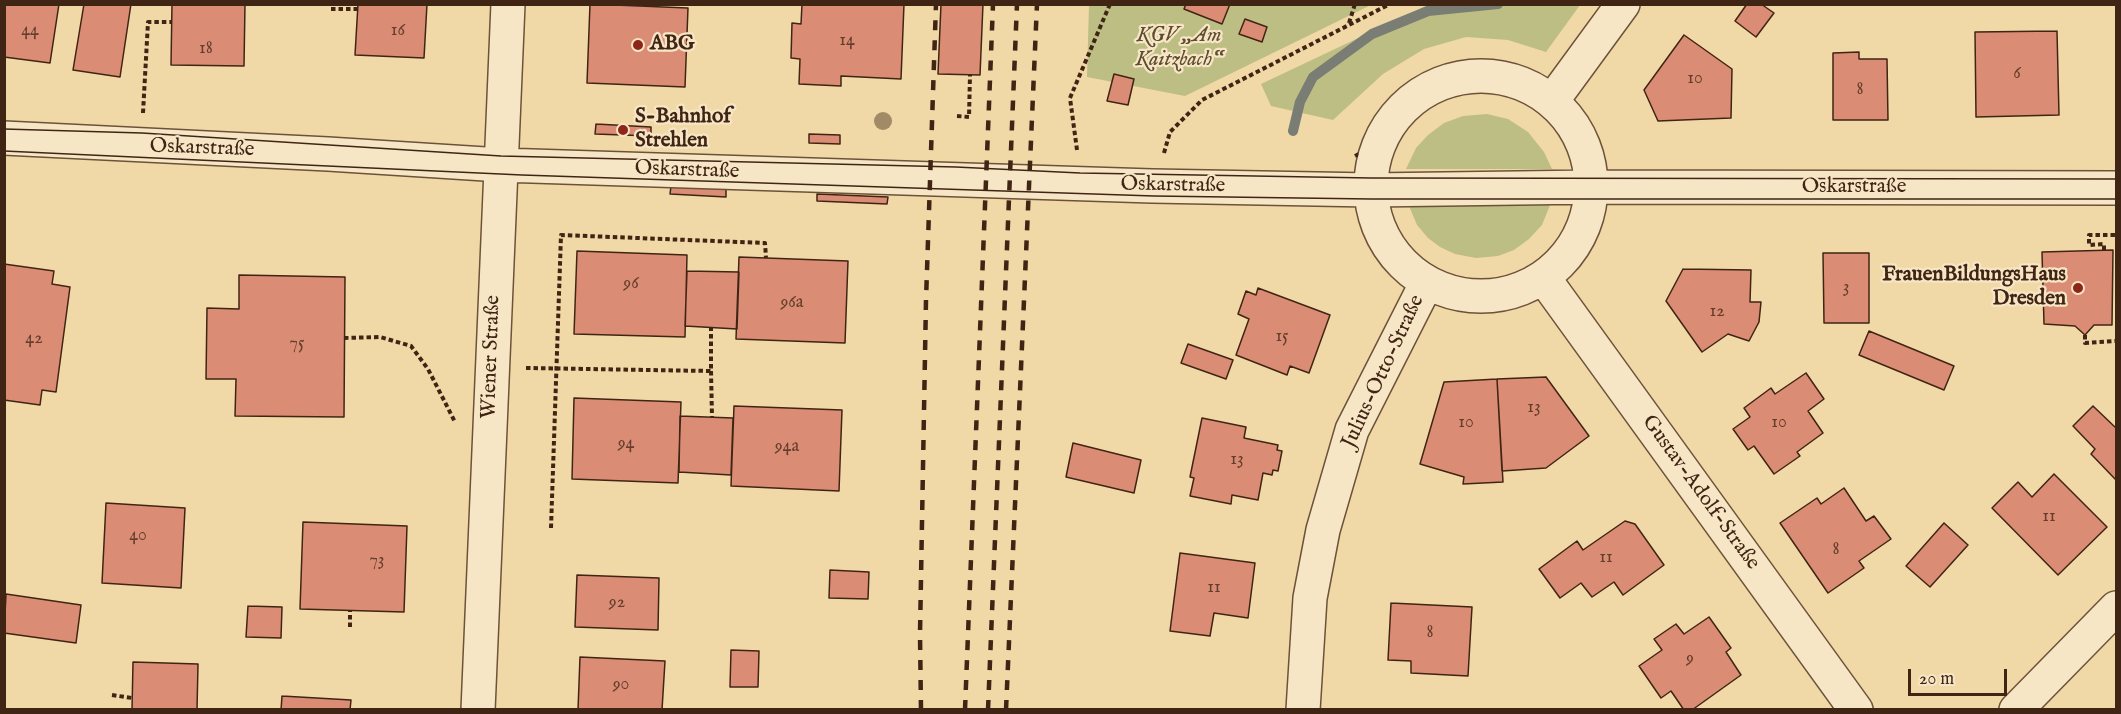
<!DOCTYPE html>
<html>
<head>
<meta charset="utf-8">
<style>
	body { margin:0 }
	#map { position:relative; width:2121px; height:714px; overflow:hidden; background:#f1d8a7; font-family:"IM FELL English",serif }
	canvas { display:block }
	.frame { position:absolute; inset:0; border:6px solid #402514; pointer-events:none }
	.scale { position:absolute; left:1908px; top:669px; width:99px; height:27px; box-sizing:border-box; border:3px solid #402514; border-top:0; padding-left:8px; font-size:18px; line-height:21px; white-space:nowrap; color:#402514; -webkit-text-stroke:4px #f6e6c6; paint-order:stroke }
</style>
</head>
<body>
<div id="map">
<canvas width="2121" height="714"></canvas>
<div class="frame"></div>
<div class="scale">20 m</div>
</div>
<script>
const g = document.querySelector('canvas').getContext('2d');
g.lineJoin = 'round';
function paint(path, color) { g.fillStyle = color; g.fill(path, 'evenodd'); }
const shape = rows => new Path2D(rows.map(r => 'M' + r).join(''));
function trace(path, color, width, dash) { g.strokeStyle = color; g.lineWidth = width; g.lineCap = dash ? 'butt' : 'round'; g.setLineDash(dash || []); g.stroke(path); }
function write(font, color, halo, rows, align = 'center') {
  g.font = font + ' "IM FELL English",serif'; g.lineWidth = 4.5; g.setLineDash([]); g.textBaseline = 'middle'; g.strokeStyle = halo; g.fillStyle = color; for (const [text, x, y, turn = 0] of rows) {
    g.save(); g.translate(x, y); g.rotate((+turn || 0) * Math.PI / 180); g.textAlign = isNaN(turn) ? turn : align; if (halo) g.strokeText(text, 0, 0); g.fillText(text, 0, 0); g.restore();
  }
}
const green = shape([
	[1089,5,1371,5,1185,96,1087,77],
	[1428,5,1580,5,1546,52,1508,40,1466,37,1424,49,1383,74,1333,120,1271,106,1261,84],
	[1487,114,1508,119,1528,132,1544,152,1552,169,1406,169,1416,148,1428,135,1444,123,1463,116],
	[1550,205,1542,225,1529,239,1514,250,1498,256,1476,258,1455,254,1440,247,1428,238,1417,225,1409,206]
]);
const stream = shape([
	[1293,131,1300,102,1313,77,1372,34,1428,11,1498,4]
]);
const building = shape([
	[4,4,59,4,50,63,4,57,4,4],
	[84,4,131,4,120,77,73,70,84,4],
	[172,4,245,4,244,66,171,65,172,4],
	[358,4,427,4,424,58,355,55,358,4],
	[590,4,688,8,685,87,587,83,590,4],
	[802,4,904,4,901,79,841,76,841,86,799,84,800,59,791,58,792,23,801,24,802,4],
	[941,4,983,4,980,75,938,74,941,4],
	[1186,4,1230,4,1222,24,1184,9,1186,4],
	[1747,4,1761,4,1774,13,1756,37,1735,21,1747,4],
	[1245,19,1267,27,1262,42,1239,34,1245,19],
	[2057,31,2059,115,1976,117,1975,32,2057,31],
	[1684,35,1732,69,1731,118,1658,121,1644,90,1684,35],
	[1859,52,1859,59,1887,59,1888,120,1833,120,1833,53,1859,52],
	[1114,74,1134,79,1128,105,1107,101,1114,74],
	[596,124,651,127,651,136,595,134,596,124],
	[809,134,840,135,840,144,809,143,809,134],
	[671,186,726,189,726,197,670,194,671,186],
	[817,194,888,197,887,204,817,201,817,194],
	[2113,250,2112,325,2094,325,2085,335,2075,326,2044,324,2042,252,2113,250],
	[577,251,687,255,685,337,574,334,577,251],
	[1823,253,1869,253,1869,323,1824,323,1823,253],
	[739,257,848,261,845,343,736,339,739,257],
	[4,264,54,271,52,284,70,287,56,392,42,390,40,405,4,400,4,264],
	[1683,269,1751,270,1750,302,1761,302,1759,322,1749,341,1728,334,1702,352,1666,301,1683,269],
	[687,271,739,272,737,329,685,326,687,271],
	[239,275,345,277,344,417,235,416,236,379,206,379,207,308,239,309,239,275],
	[1258,288,1330,315,1309,373,1290,366,1287,375,1236,355,1249,319,1238,314,1246,291,1256,295,1258,288],
	[1869,331,1954,366,1944,390,1859,355,1869,331],
	[1188,344,1233,360,1226,379,1181,363,1188,344],
	[1806,373,1824,399,1808,411,1823,433,1797,452,1800,456,1774,474,1754,446,1748,450,1733,429,1750,417,1744,408,1771,388,1775,394,1806,373],
	[1546,377,1589,436,1546,468,1502,471,1497,379,1546,377],
	[1497,379,1503,482,1463,484,1464,477,1420,464,1444,382,1497,379],
	[574,398,681,402,678,483,572,479,574,398],
	[734,406,842,410,839,491,731,486,734,406],
	[2093,406,2116,428,2116,480,2091,454,2095,449,2073,426,2093,406],
	[680,416,733,418,731,475,679,472,680,416],
	[1202,418,1246,427,1244,438,1278,445,1277,450,1282,451,1278,471,1273,470,1272,475,1263,473,1258,500,1232,495,1231,504,1190,496,1194,478,1190,477,1202,418],
	[1073,443,1141,460,1134,493,1066,477,1073,443],
	[2054,474,2107,527,2058,575,1992,508,2018,482,2032,497,2054,474],
	[1844,488,1866,521,1874,516,1891,539,1859,561,1864,568,1828,593,1780,523,1817,498,1821,504,1844,488],
	[106,503,185,508,181,588,102,583,106,503],
	[1625,521,1635,524,1664,565,1623,595,1614,582,1592,597,1581,583,1560,598,1539,569,1577,541,1583,550,1625,521],
	[303,522,407,526,404,612,300,609,303,522],
	[1944,523,1968,545,1930,587,1906,566,1944,523],
	[1180,553,1255,563,1248,618,1214,613,1210,636,1170,631,1180,553],
	[830,570,869,572,868,599,829,598,830,570],
	[577,575,659,578,658,630,575,627,577,575],
	[6,594,81,605,76,643,4,633,6,594],
	[1391,603,1472,607,1468,676,1411,673,1411,661,1388,660,1391,603],
	[248,606,282,607,281,638,246,637,248,606],
	[1709,617,1731,648,1726,652,1741,675,1692,710,1684,710,1671,691,1661,698,1639,666,1662,650,1654,639,1676,624,1684,634,1709,617],
	[731,650,759,651,758,687,730,687,731,650],
	[580,657,665,661,662,710,578,710,580,657],
	[133,662,198,664,197,710,132,710,133,662],
	[282,696,351,700,350,710,281,710,282,696]
]);
const path = shape([
	[331,9,357,9],
	[1349,23,1355,4],
	[143,113,148,22,172,22],
	[957,116,969,117,970,75],
	[1077,150,1070,98,1110,4],
	[1164,153,1170,132,1202,100,1390,4],
	[1355,156,1378,144],
	[2104,250,2104,244,2089,245,2089,235,2116,235],
	[2085,335,2085,343,2116,341],
	[344,338,380,337,411,346,428,369,455,422],
	[526,368,711,371,711,328],
	[711,371,712,417],
	[551,528,561,235,765,243,766,258],
	[350,627,350,611],
	[112,695,132,698]
]);
const minor = shape([
	'1371 186a110 110 0 1 1 220 0a110 110 0 1 1-220 0Z',
	[1552,101,1623,4],
	[4,138,328,154,501,165,1152,186,1371,190,1591,187,2116,188],
	[1543,277,1856,710],
	[478,710,508,4],
	[1303,710,1310,598,1323,530,1352,430,1427,282],
	[2016,710,2116,608]
]);
const tram = shape([
	[4,129,142,133,501,156,956,167,1080,173,1371,178,2116,179],
	[4,151,522,175,1154,196,1371,199,2116,199]
]);
const rail = shape([
	[921,710,920,634,926,300,936,4],
	[965,710,993,4],
	[988,710,1017,4],
	[1006,710,1037,4]
]);
const trees = [
	[883,121]
];
const markers = [
	[638,45,6,"#8f2418"],
	[623,130,6,"#8f2418"],
	[2078,288,6,"#8f2418"]
];
const numberNames = [
	["44",30,31],
	["16",398,31],
	["14",847,41],
	["18",206,49],
	["6",2017,74],
	["10",1695,79],
	["8",1860,90],
	["96",631,284],
	["3",1846,288],
	["96a",792,303],
	["12",1717,312],
	["15",1282,337],
	["42",34,339],
	["75",297,344],
	["13",1534,408],
	["10",1466,423],
	["10",1779,423],
	["94",626,444],
	["94a",787,447],
	["13",1237,460],
	["11",2049,517],
	["40",138,536],
	["8",1836,550],
	["11",1606,558],
	["73",377,561],
	["11",1214,588],
	["92",617,603],
	["8",1430,633],
	["9",1690,659],
	["90",621,685]
];
const parkNames = [
	["KGV „Am",1179,37],
	["Kaitzbach“",1179,61]
];
const poiNames = [
	["ABG",650,45],
	["S-Bahnhof",635,118],
	["Strehlen",635,142],
	["FrauenBildungsHaus",2066,276,"right"],
	["Dresden",2066,300,"right"]
];
const streetNames = [
	["Oskarstraße",202,149,2],
	["Oskarstraße",687,171,2],
	["Oskarstraße",1173,186,1],
	["Oskarstraße",1854,188],
	["Wiener Straße",492,357,-88],
	["Julius-Otto-Straße",1384,372,-65],
	["Gustav-Adolf-Straße",1700,493,54]
];
paint(green, '#bdbe84');
trace(stream, '#797d73', 10);
paint(building, '#da8c75');
trace(building, '#402514', 1.5);
trace(minor, '#6c5239', 36);
trace(path, '#402514', 4, [4.5, 3]);
trace(minor, '#f6e6c6', 33);
trace(tram, '#402514', 1.5);
trace(rail, '#402514', 4.5, [10, 10]);
g.fillStyle = '#a18a66';
for (const [x, y] of trees) { g.beginPath(); g.arc(x, y, 9, 0, 2 * Math.PI); g.fill(); }
for (const [x, y, r, color] of markers) { const dot = new Path2D(); dot.arc(x, y, r, 0, 2 * Math.PI); g.fillStyle = color; g.fill(dot); trace(dot, '#f6e6c6', 2); }
write('18px', '#663f2c', null, numberNames);
write('italic 21px', '#5f4b30', '#f6e6c6', parkNames);
write('bold 21px', '#402514', '#f6e6c6', poiNames, 'left');
write('21px', '#402514', '#f6e6c6', streetNames);
</script>
</body>
</html>
